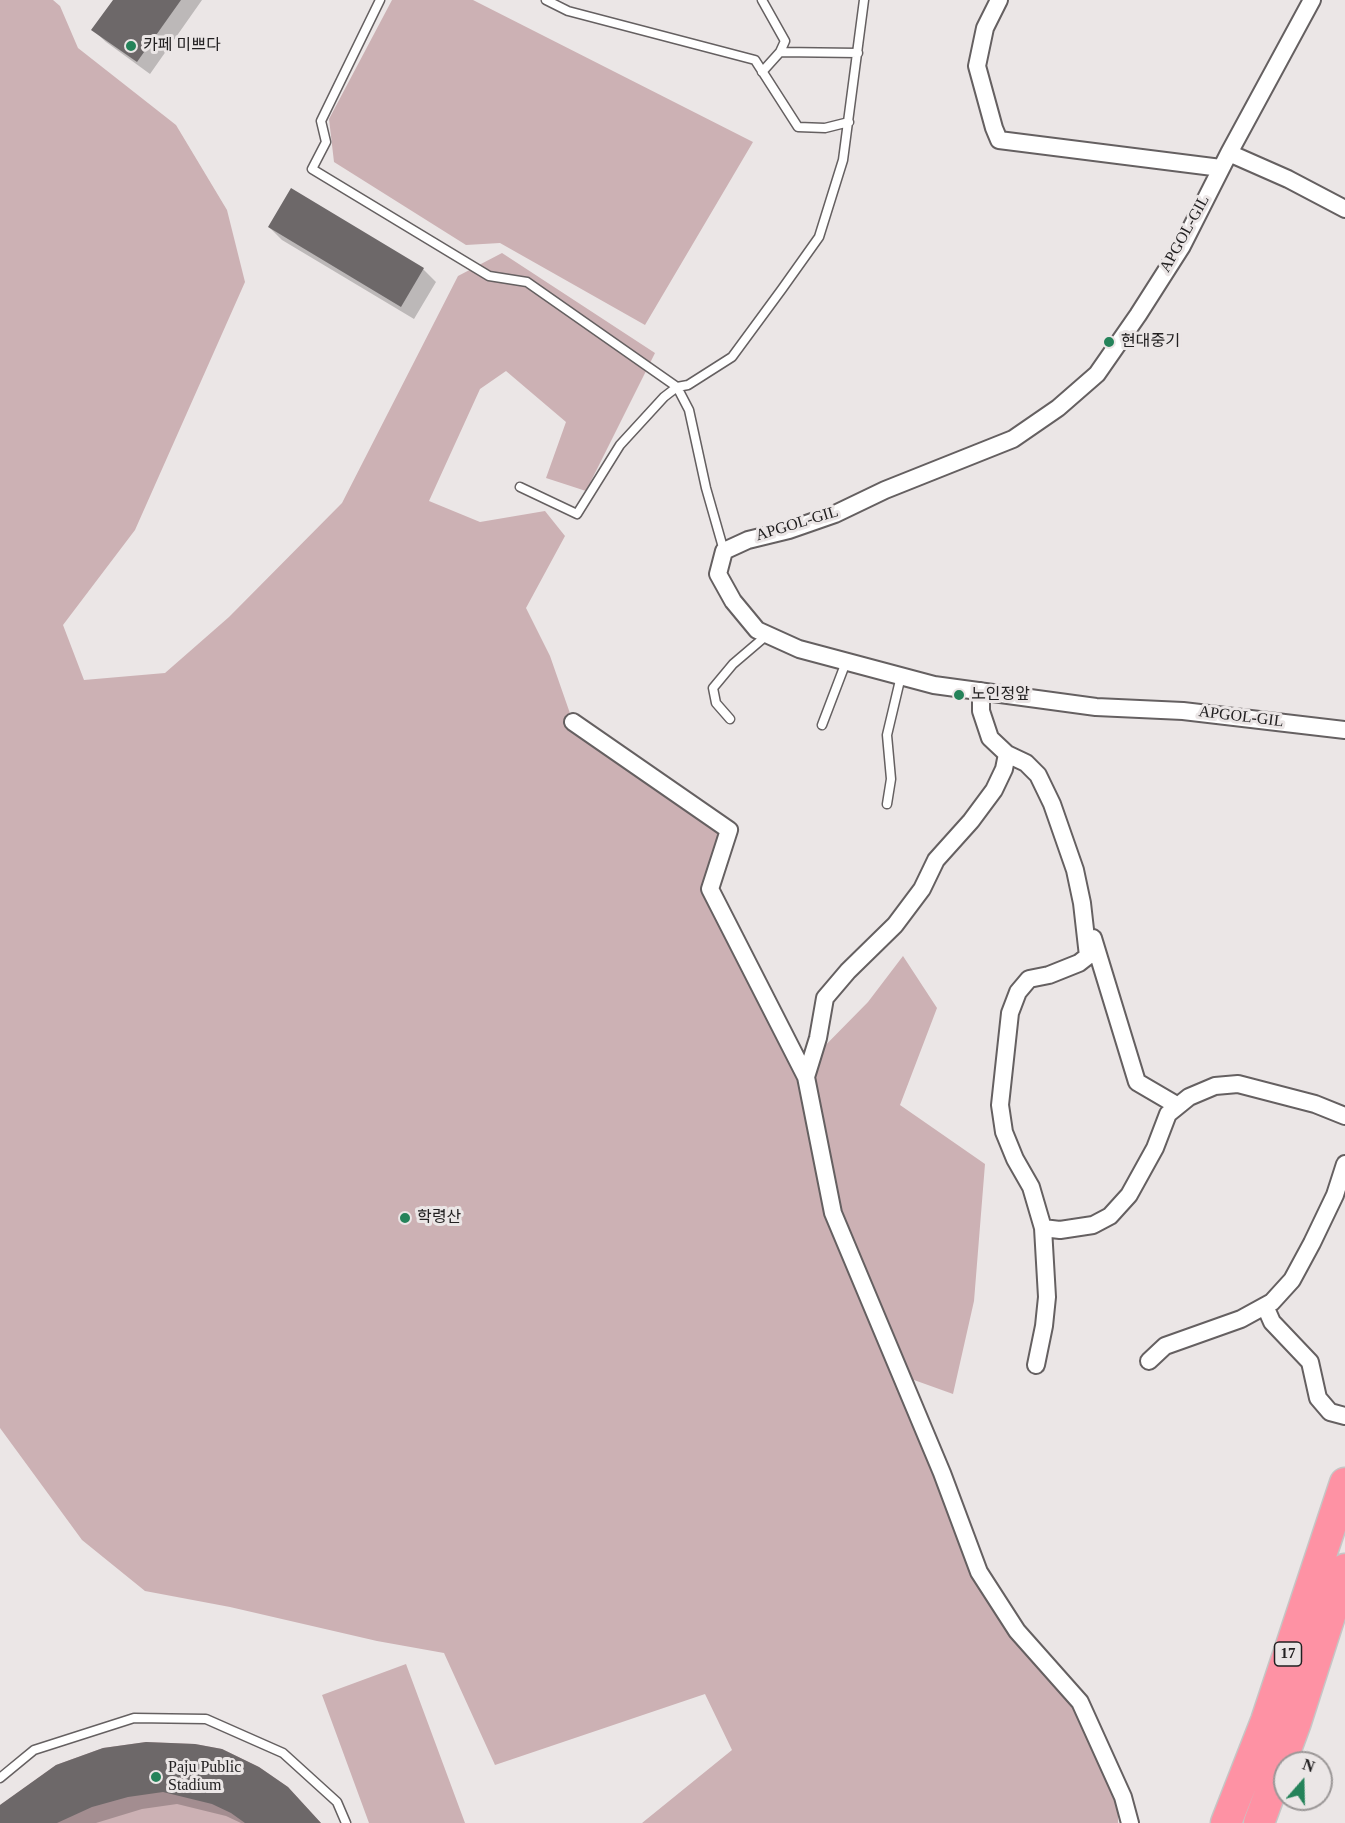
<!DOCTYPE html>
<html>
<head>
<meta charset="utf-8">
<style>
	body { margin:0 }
	#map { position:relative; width:1345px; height:1823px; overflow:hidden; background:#ebe6e6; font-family:"Times New Roman",serif }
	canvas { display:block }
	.north { position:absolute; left:1273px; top:1751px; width:60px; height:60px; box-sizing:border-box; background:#ebe6e6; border:2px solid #9b9797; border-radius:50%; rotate:20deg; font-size:16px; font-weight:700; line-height:24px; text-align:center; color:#222021 }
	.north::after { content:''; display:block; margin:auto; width:21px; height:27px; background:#25835a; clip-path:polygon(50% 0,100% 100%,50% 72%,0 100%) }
</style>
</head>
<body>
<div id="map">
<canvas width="1345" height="1823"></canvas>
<div class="north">N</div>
</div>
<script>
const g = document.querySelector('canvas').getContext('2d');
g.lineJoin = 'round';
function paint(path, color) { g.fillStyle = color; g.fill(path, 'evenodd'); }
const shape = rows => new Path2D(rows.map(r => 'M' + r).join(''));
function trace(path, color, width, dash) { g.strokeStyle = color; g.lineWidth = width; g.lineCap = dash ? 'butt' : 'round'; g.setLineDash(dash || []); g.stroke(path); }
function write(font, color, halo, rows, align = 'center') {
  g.font = font + ' "Times New Roman","Noto Sans KR",serif'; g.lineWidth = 6; g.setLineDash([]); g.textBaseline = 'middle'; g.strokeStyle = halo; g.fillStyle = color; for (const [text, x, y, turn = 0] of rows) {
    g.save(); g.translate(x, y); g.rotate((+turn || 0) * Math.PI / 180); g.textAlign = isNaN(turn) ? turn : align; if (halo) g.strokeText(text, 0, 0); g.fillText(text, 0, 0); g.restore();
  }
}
const green = shape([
	[0,0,53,0,60,6,78,48,176,125,227,210,245,282,135,530,63,625,84,680,165,673,229,617,342,503,458,276,502,253,655,353,586,491,546,478,566,422,506,371,480,389,429,501,480,522,545,511,565,536,526,608,550,656,573,722,729,830,735,839,710,889,807,1064,868,1002,903,956,937,1008,900,1105,985,1164,974,1301,953,1394,914,1380,920,1416,990,1600,1080,1702,1118,1806,1118,1823,642,1823,732,1750,705,1694,495,1765,444,1653,377,1641,230,1607,145,1591,82,1540,0,1428],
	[392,0,473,0,753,142,645,325,500,243,466,245,334,162,329,119],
	[406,1664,465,1823,369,1823,322,1695],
	[146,1742,195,1744,222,1749,259,1767,288,1787,321,1823,0,1823,0,1805,56,1765,103,1748]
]);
const shadow = shape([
	[114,0,202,0,150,74,106,42,93,30],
	[269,227,423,269,436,282,414,319,282,240],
	[57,1766,320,1823,241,1823,226,1816,177,1804,142,1809,96,1823,0,1823,0,1808]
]);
const building = shape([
	[113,0,181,0,137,62,91,30],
	[291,188,424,268,401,307,268,227],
	[146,1742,195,1744,222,1749,259,1767,288,1787,321,1823,245,1823,231,1813,212,1804,163,1792,128,1797,92,1807,57,1823,0,1823,0,1805,56,1765,103,1748]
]);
const service = shape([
	[380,0,321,121,326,142,312,169,489,276,527,282,677,387,689,410,706,488,724,551],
	[546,0,568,11,755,60,798,127,825,128,849,122],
	[762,0,785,41,780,52,858,53],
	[762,72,780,52],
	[520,487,577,514,620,445,664,397,677,387,688,385,732,357,782,289,819,237,843,160,864,0],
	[730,719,716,703,713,688,733,664,767,635],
	[822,725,846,662],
	[887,804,891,779,887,735,901,676],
	[0,1778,34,1750,134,1718,206,1719,283,1753,337,1802,346,1823]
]);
const minor = shape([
	[999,0,985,28,977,66,994,128,999,140,1221,168],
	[1312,0,1229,153,1182,246,1138,315,1097,374,1058,408,1013,439,885,490,835,514,789,530,748,540,724,551,718,574,733,601,757,630,799,649,934,685,1096,707,1183,711,1345,730],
	[1229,153,1288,179,1345,209],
	[981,691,981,711,990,738,1007,754,1026,763,1038,775,1052,804,1075,870,1082,903,1088,956,1079,963,1049,975,1029,979,1018,992,1010,1013,1000,1105,1004,1132,1015,1159,1031,1187,1043,1228,1060,1230,1093,1225,1110,1216,1129,1195,1155,1148,1168,1114,1189,1097,1215,1086,1238,1084,1315,1104,1345,1116],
	[573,722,729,830,710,889,806,1077,833,1213,942,1473,979,1572,1017,1631,1080,1702,1123,1797,1130,1823],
	[1093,938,1137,1082,1178,1106],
	[806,1077,818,1038,825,998,848,971,895,925,922,889,936,860,971,821,994,790,1004,769,1007,754],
	[1265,1306,1272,1322,1310,1362,1318,1398,1330,1412,1345,1416],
	[1149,1361,1165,1346,1241,1319,1272,1302,1292,1280,1312,1243,1335,1195,1345,1164],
	[1036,1365,1044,1326,1047,1297,1043,1228]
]);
const motorway = shape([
	[1226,1823,1266,1721,1345,1483],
	[1259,1823,1296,1722,1345,1569]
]);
const markers = [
	[131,46,6,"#25835a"],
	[1109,342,6,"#25835a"],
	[959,695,6,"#25835a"],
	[405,1218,6,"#25835a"],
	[156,1777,6,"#25835a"]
];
const shields = [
	[1288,1654,27]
];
const shieldNames = [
	["17",1288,1654]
];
const poiNames = [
	["카페 미쁘다",143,46],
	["현대중기",1121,342],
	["노인정앞",971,695],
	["학령산",417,1218],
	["Paju Public",168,1768],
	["Stadium",168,1786]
];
const streetNames = [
	["APGOL-GIL",1185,234,-61],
	["APGOL-GIL",797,524,-17],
	["APGOL-GIL",1241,717,7]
];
paint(green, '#ccb1b4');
paint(shadow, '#0003');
paint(building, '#6d6869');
trace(service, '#656061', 11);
trace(minor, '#656061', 20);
trace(motorway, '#c6c5c5', 33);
trace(service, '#fff', 8);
trace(minor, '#fff', 16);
trace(motorway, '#fe92a4', 30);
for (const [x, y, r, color] of markers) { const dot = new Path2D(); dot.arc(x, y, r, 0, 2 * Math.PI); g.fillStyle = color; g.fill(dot); trace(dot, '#ebe6e6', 2); }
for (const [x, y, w] of shields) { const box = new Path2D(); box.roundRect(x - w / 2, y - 12, w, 24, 4.5); g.fillStyle = '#ebe6e6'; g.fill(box); trace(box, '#222021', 1.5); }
write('bold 15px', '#222021', null, shieldNames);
write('16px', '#222021', '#ebe6e6', poiNames, 'left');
write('16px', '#222021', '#ebe6e6', streetNames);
</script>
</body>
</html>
